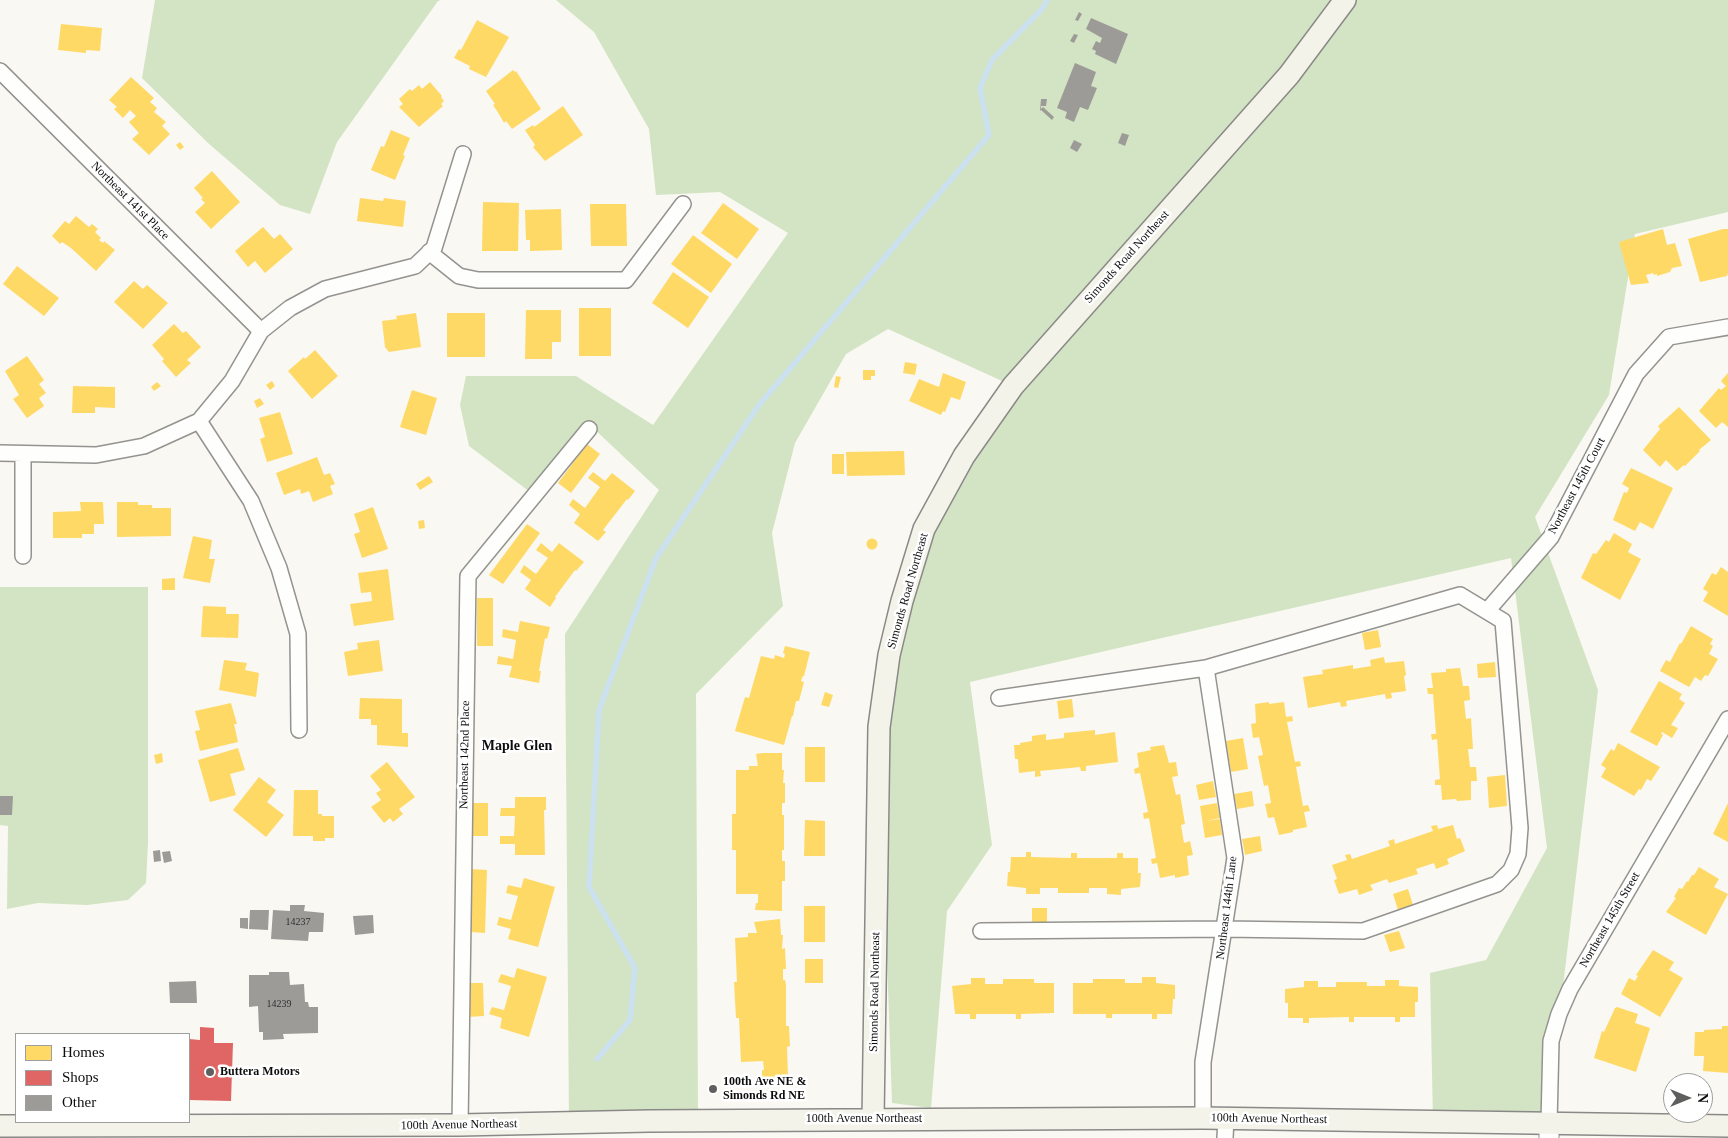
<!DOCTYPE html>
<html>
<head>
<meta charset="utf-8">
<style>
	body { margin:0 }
	#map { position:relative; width:1728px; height:1138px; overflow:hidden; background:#faf8f2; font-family:"Times New Roman",serif }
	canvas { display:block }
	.legend { position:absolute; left:15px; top:1033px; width:175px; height:90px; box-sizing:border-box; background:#fff; border:1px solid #9e9e9e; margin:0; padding:6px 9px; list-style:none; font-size:15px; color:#0d0d0d }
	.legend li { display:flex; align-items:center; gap:10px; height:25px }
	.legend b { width:25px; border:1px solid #9e9e9e }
	.north { position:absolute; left:1663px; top:1073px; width:50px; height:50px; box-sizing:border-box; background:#fff; border:1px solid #9e9e9e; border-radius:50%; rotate:90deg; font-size:14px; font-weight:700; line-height:20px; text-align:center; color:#0d0d0d }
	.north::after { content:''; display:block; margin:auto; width:18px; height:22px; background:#605f5d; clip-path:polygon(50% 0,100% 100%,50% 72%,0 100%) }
</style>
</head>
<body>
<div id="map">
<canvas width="1728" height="1138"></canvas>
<ul class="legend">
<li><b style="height:14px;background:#ffd966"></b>Homes</li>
<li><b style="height:14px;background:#e06666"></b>Shops</li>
<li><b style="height:14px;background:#9d9b97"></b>Other</li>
</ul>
<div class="north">N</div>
</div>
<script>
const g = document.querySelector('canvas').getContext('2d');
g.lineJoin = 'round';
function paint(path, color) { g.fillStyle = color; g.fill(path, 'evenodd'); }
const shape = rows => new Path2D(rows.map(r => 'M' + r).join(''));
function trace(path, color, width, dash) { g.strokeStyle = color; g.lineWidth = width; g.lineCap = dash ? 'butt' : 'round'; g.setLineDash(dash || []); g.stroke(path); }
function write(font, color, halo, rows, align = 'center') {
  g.font = font + ' "Times New Roman",serif'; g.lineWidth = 5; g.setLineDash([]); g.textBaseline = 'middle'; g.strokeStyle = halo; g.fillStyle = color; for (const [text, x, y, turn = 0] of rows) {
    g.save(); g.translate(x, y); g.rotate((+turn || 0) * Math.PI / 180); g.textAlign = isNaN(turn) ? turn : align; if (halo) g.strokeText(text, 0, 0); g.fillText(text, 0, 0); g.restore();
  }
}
const forest = shape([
	[155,0,441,0,438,1,337,142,310,214,280,205,208,143,142,78],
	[556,0,1728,0,1728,212,1635,234,1609,395,1535,517,1598,690,1547,1122,1433,1122,1430,973,1486,960,1547,848,1511,558,970,682,992,845,947,911,931,1108,892,1103,879,727,924,529,1013,386,888,329,846,354,795,443,772,533,783,606,696,694,698,1119,569,1123,565,634,659,490,591,426,534,495,469,446,460,405,466,376,576,376,653,425,788,233,720,192,656,195,649,129,594,32],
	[0,587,148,587,148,842,146,883,128,900,87,905,38,903,7,909,8,826,0,825]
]);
const homes = shape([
	[477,20,509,37,486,77,469,69,470,66,454,58,459,49,461,50],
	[61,24,102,28,100,51,86,50,86,53,58,50],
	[513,70,515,72,516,71,541,109,512,129,506,121,504,123,499,114,493,105,495,104,486,91],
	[131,77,154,98,150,102,157,108,154,112,166,122,162,126,170,134,149,155,132,139,139,133,129,122,136,116,130,110,123,118,114,109,117,107,109,100],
	[430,82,442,96,441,97,444,101,441,104,443,106,419,127,399,107,403,104,399,99,410,89,412,91,419,85,422,89],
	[563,106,583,135,545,161,533,147,535,145,525,130,533,125,534,127],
	[391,130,410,138,403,155,405,156,395,180,371,170,381,146,384,147],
	[180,142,184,147,180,150,176,145],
	[212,171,240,202,211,229,195,212,205,203,201,199,203,198,194,188],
	[360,198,383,201,384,198,406,201,403,227,357,221],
	[483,202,519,203,518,251,482,251],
	[723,203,759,229,737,259,701,233],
	[590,204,626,204,627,246,591,246],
	[561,209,562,250,530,251,530,240,526,240,525,210],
	[76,216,89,227,92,224,98,229,95,232,101,238,99,240,103,243,104,241,115,250,96,271,71,248,62,242,60,244,52,236,65,221,69,224],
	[263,227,274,239,280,234,293,249,265,273,255,261,248,267,235,251],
	[1663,229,1667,245,1675,243,1682,266,1672,268,1670,272,1657,276,1657,274,1654,275,1653,273,1646,275,1649,283,1631,285,1619,242],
	[1723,229,1728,229,1728,273,1727,276,1700,282,1688,239],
	[693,235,732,264,711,293,671,264],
	[17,266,59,298,44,316,3,284],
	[673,272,709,297,688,328,652,303],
	[134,281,143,289,147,285,168,303,143,329,114,302],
	[579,308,611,308,611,356,579,356],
	[526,310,561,310,561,342,552,342,552,359,525,359],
	[416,313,421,347,389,352,385,347,382,321,397,319,396,316],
	[447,313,485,313,485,357,447,357],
	[174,324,183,333,186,331,201,347,187,360,191,363,176,377,162,361,164,359,152,345],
	[315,350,338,376,312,399,288,371,304,357,305,359],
	[27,356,44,380,39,384,46,393,39,398,44,406,27,418,13,399,19,395,5,371],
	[905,362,917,364,915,375,903,373],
	[863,370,875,370,875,376,871,376,871,380,863,380],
	[943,373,966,382,960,400,951,397,945,412,943,411,941,415,909,401,919,379,939,387],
	[1728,373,1728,427,1722,422,1716,428,1699,411,1719,388,1721,390,1726,386,1721,381],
	[836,376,841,377,838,388,834,387],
	[272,381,275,386,270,390,266,385],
	[157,382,161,386,154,391,151,387],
	[73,386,115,387,115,408,95,407,95,413,72,413],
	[412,390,437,398,426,435,400,427],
	[260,398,264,404,257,408,254,401],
	[1679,407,1711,440,1699,450,1700,451,1685,466,1684,465,1677,471,1666,460,1660,467,1643,450,1660,429,1658,426],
	[280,412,293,454,267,462,260,439,265,437,259,418],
	[587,444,600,454,571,493,558,483],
	[904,451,905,475,847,476,846,452],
	[832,454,844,454,844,474,832,474],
	[317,457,324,475,330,473,335,484,330,486,333,494,313,502,309,491,301,494,300,489,284,495,276,473],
	[1631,468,1673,488,1653,529,1640,522,1635,531,1613,520,1624,492,1627,493,1629,488,1622,484],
	[593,472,605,481,612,473,635,491,628,500,627,499,603,530,606,532,598,541,574,523,580,514,569,505,573,499,585,508,600,487,588,478],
	[429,476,433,482,420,490,416,484],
	[80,502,103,502,104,524,94,524,94,534,82,534,82,538,53,538,53,512,81,511],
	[117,502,138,502,138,505,152,505,152,508,171,508,171,536,117,537],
	[373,507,388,549,362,558,354,534,360,532,354,514],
	[424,520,425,528,419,529,418,521],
	[527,524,540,533,503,584,489,575],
	[1614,533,1632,544,1628,552,1641,559,1620,600,1581,578,1593,553,1596,554,1606,540,1609,542],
	[193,536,212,540,209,559,215,559,210,583,183,578],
	'866.5 544a5.5 5.5 0 1 1 11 0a5.5 5.5 0 1 1-11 0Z',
	[541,543,552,552,559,543,584,562,576,571,575,570,555,597,556,598,550,607,525,589,531,580,520,572,524,565,536,574,548,558,536,550],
	[1721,567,1728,572,1728,616,1703,601,1708,592,1703,589,1712,573,1716,575],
	[388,569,394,620,354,626,350,604,372,601,371,592,361,593,358,573],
	[175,578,175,590,162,590,162,579],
	[477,598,493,598,493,646,477,646],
	[203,606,226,607,226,614,239,614,238,638,201,637],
	[520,621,550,627,547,639,545,638,539,671,541,671,539,683,509,677,512,666,497,664,498,656,513,659,516,640,502,637,503,629,518,632],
	[1691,626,1713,639,1710,644,1713,646,1709,654,1718,659,1708,676,1705,675,1701,681,1695,677,1689,687,1660,671,1666,660,1670,662,1680,643,1681,644],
	[1378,630,1381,647,1365,650,1362,633],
	[379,640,383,671,348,676,344,652,358,649,357,643],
	[785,646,810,652,804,676,803,676,801,681,804,682,799,701,796,701,793,716,792,716,784,745,735,731,745,697,749,698,761,656,774,659,775,655,784,658,785,654,783,653],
	[1384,657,1385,663,1404,661,1406,675,1404,676,1406,691,1391,693,1392,698,1386,699,1385,694,1346,701,1347,706,1341,707,1340,702,1308,708,1303,677,1323,674,1322,670,1353,665,1353,669,1371,666,1370,660],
	[224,660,247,663,245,670,259,673,256,697,219,690],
	[1495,662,1496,677,1478,678,1477,664],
	[1460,668,1463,686,1469,686,1470,700,1464,701,1466,719,1471,718,1473,749,1468,749,1470,767,1476,767,1477,781,1471,781,1471,800,1457,801,1456,799,1442,800,1441,785,1435,785,1435,780,1440,779,1437,739,1432,740,1431,734,1436,734,1433,694,1428,694,1427,688,1433,688,1431,673,1446,672,1446,669],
	[1659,681,1682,694,1679,699,1685,703,1671,725,1678,728,1672,738,1662,732,1661,733,1663,735,1657,746,1630,732],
	[825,692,833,695,829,707,821,705],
	[360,698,402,699,402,733,408,733,408,747,377,745,377,725,371,725,371,719,359,719],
	[1072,699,1074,717,1059,719,1057,701],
	[1269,702,1269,704,1284,702,1286,717,1292,716,1293,721,1287,722,1295,762,1300,761,1301,766,1296,767,1303,806,1308,805,1310,811,1304,812,1307,827,1293,830,1293,832,1279,835,1274,817,1268,818,1265,804,1271,803,1268,785,1264,786,1258,756,1263,755,1259,737,1253,738,1251,724,1256,723,1255,704],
	[231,703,237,724,234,724,238,742,200,751,195,731,200,730,195,711],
	[1095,730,1095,735,1115,732,1118,762,1086,766,1086,771,1081,771,1080,767,1040,771,1041,776,1035,777,1035,771,1019,773,1018,759,1015,759,1014,745,1020,745,1020,743,1032,741,1032,736,1046,734,1046,740,1064,738,1064,733],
	[1243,738,1248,769,1231,772,1226,741],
	[1618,743,1660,767,1651,781,1647,779,1641,790,1639,789,1634,796,1601,777,1606,768,1601,765,1611,749,1614,751],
	[1164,745,1169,763,1176,762,1178,776,1172,777,1176,795,1180,794,1185,824,1181,825,1184,843,1190,841,1193,855,1187,856,1189,875,1175,878,1175,875,1160,878,1157,863,1152,864,1151,859,1156,858,1149,818,1144,819,1143,813,1148,812,1140,773,1135,774,1134,769,1139,767,1137,753,1151,750,1150,747],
	[805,747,825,747,825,782,805,782],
	[238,748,245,770,230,774,236,795,210,802,198,760],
	[162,753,163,762,156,764,154,755],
	[762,753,782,753,782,770,784,770,783,783,785,783,785,803,782,803,782,815,784,815,784,850,782,850,782,861,785,861,785,881,782,881,782,911,755,910,756,903,758,903,758,894,736,894,736,850,732,850,732,814,736,814,736,770,749,770,749,766,758,766,756,754],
	[387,762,415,797,399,809,403,814,393,822,390,818,384,823,371,807,381,800,376,793,381,790,370,776],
	[1505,775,1507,806,1489,808,1487,777],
	[259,777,276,790,267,802,284,815,266,837,233,810],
	[1213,781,1216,797,1199,800,1196,785],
	[294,790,318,790,318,814,322,814,322,816,334,816,334,838,325,838,325,841,313,841,313,836,293,836],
	[1252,791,1254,806,1237,809,1234,794],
	[515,797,546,797,546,810,544,810,545,855,515,855,515,844,500,844,500,836,514,836,515,816,500,816,501,808,515,808],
	[472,803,488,803,488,836,472,836],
	[1217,803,1220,818,1206,821,1220,819,1222,835,1205,838,1200,806],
	[1728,803,1728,842,1713,834],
	[805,820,825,821,825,856,804,856],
	[1437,825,1438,829,1453,825,1457,839,1460,838,1465,851,1447,859,1449,864,1436,869,1434,863,1416,869,1418,874,1389,883,1387,879,1370,885,1373,890,1359,895,1357,889,1339,894,1334,880,1337,879,1332,865,1347,860,1345,855,1350,854,1352,859,1390,846,1388,841,1394,839,1395,844,1433,831,1431,826],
	[1260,836,1262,851,1245,855,1242,839],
	[1026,852,1031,852,1031,857,1071,858,1071,853,1077,853,1077,858,1117,858,1117,853,1123,853,1123,858,1138,858,1138,873,1141,873,1140,887,1121,889,1121,895,1107,894,1107,888,1089,888,1089,893,1058,893,1058,888,1040,888,1040,894,1026,894,1026,888,1007,886,1008,872,1010,872,1011,857,1026,857],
	[1699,867,1719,879,1714,887,1728,894,1706,935,1666,912,1676,898,1674,897,1679,888,1682,889,1687,881,1688,882,1692,875,1694,875],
	[471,869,487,870,485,933,470,932],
	[524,878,555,887,538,947,508,939,511,929,497,925,499,917,511,920,518,896,506,893,508,885,521,888],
	[1408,889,1413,905,1398,910,1393,894],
	[804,906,825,906,825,942,804,942],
	[1032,908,1047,908,1047,926,1032,925],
	[780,919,781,935,783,935,782,949,785,948,786,969,783,969,783,980,785,980,786,985,786,1026,789,1026,790,1046,787,1047,788,1077,769,1078,762,1077,762,1070,764,1070,763,1061,741,1062,739,1018,736,1018,734,982,737,982,735,938,748,937,748,933,757,933,754,922],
	[1399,931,1405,948,1390,952,1384,935],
	[1653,950,1674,962,1669,970,1683,978,1660,1017,1621,994,1629,978,1635,981,1638,976,1636,975],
	[805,959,823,959,823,983,805,983],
	[517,968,547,977,529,1037,500,1028,502,1018,489,1014,492,1007,504,1010,511,986,498,982,501,974,514,978],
	[1142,977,1156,977,1156,983,1175,985,1175,999,1173,999,1172,1014,1157,1014,1157,1019,1152,1019,1152,1014,1112,1014,1112,1018,1106,1018,1106,1014,1073,1014,1073,983,1093,983,1093,979,1125,979,1125,983,1142,983],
	[971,978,985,978,985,984,1003,984,1003,979,1034,979,1034,983,1054,983,1054,1013,1021,1014,1021,1019,1016,1019,1016,1014,976,1014,976,1019,970,1019,970,1014,955,1014,952,986,971,984],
	[1385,980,1399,980,1399,986,1418,987,1418,1002,1415,1002,1415,1017,1400,1017,1400,1022,1395,1022,1395,1017,1354,1017,1354,1022,1349,1022,1349,1017,1309,1018,1309,1023,1303,1023,1303,1018,1288,1018,1288,1003,1285,1003,1285,989,1304,987,1304,981,1318,981,1318,987,1336,987,1336,982,1367,982,1367,986,1385,986],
	[466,983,483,983,484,1016,467,1017],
	[1617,1007,1638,1014,1635,1023,1650,1028,1636,1072,1594,1058,1602,1031,1604,1032,1615,1008],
	[1722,1026,1728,1026,1728,1073,1703,1071,1704,1056,1694,1056,1695,1032,1704,1032,1704,1030,1722,1029]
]);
const shops = shape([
	[200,1027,214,1028,214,1043,233,1043,231,1101,189,1100,189,1039,200,1040]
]);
const stream = shape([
	[597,1059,630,1020,635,968,589,887,599,710,656,558,759,405,989,135,980,88,992,60,1042,9,1047,0]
]);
const building = shape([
	[1079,12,1082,14,1078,21,1075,20],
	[1091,18,1128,34,1116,64,1095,54,1096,51,1092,49,1096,41,1100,43,1102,38,1086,29],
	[1074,34,1078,35,1074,43,1070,41],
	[1075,63,1096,72,1091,86,1097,88,1088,110,1080,107,1074,122,1065,118,1067,112,1057,108],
	[1041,99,1047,99,1046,106,1041,106,1041,109,1043,107,1054,117,1052,120,1041,110,1040,111],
	[1122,133,1129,135,1125,146,1118,143],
	[1074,140,1082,144,1077,152,1070,148],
	[0,796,13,796,12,815,0,815],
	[160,850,161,861,154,862,153,851],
	[170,851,172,861,164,863,162,852],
	[290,905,305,905,304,911,324,913,323,932,309,932,308,941,271,939,273,910,290,911],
	[250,910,269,910,268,930,249,929],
	[373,915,374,933,355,935,353,916],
	[240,918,248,918,248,929,240,928],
	[269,972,289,972,290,985,304,984,305,1002,308,1002,309,1007,318,1007,318,1033,283,1034,284,1039,263,1040,263,1032,259,1032,259,1030,258,1006,249,1007,249,975,269,975],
	[196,981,197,1003,170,1003,169,982]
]);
const minor = shape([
	[0,71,261,331],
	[429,252,459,276,478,280,626,280,683,204],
	[199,421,251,501,279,568,298,634,299,730],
	[0,453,96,455,144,446,199,421,232,381,261,331,290,308,325,289,415,266,434,248,463,154],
	[23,454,23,556],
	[1487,611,1551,537,1636,374,1669,337,1728,327],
	[981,931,1225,929,1363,931,1497,884,1511,870,1518,854,1520,828,1503,621,1460,595,1206,668,999,698],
	[1203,1118,1203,1062,1235,858,1206,668],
	[1549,1123,1551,1041,1559,1014,1570,989,1728,719],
	[460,1125,468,576,589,429],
	[1225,1138,1226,1118]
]);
const tertiary = shape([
	[1549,1123,1549,1138]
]);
const secondary = shape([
	[873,1119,879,727,889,655,902,601,924,529,964,456,1013,386,1289,75,1345,0],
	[0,1126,460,1125,649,1121,1203,1118,1728,1126]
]);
const markers = [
	[210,1072,5,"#605f5d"],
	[713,1089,5,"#605f5d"]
];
const numberNames = [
	["14237",298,922],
	["14239",279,1004]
];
const streetNames = [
	["Northeast 141st Place",130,201,45],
	["Simonds Road Northeast",1127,257,-48],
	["Northeast 145th Court",1577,486,-62],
	["Simonds Road Northeast",908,591,-74],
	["Northeast 142nd Place",465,755,-89],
	["Northeast 144th Lane",1227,908,-83],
	["Northeast 145th Street",1610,920,-60],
	["Simonds Road Northeast",875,992,-89],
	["100th Avenue Northeast",864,1119],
	["100th Avenue Northeast",1269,1119,1],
	["100th Avenue Northeast",459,1125,-1]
];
const poiNames = [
	["Buttera Motors",220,1072],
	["100th Ave NE &",723,1082],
	["Simonds Rd NE",723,1096]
];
const neighbourhoodNames = [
	["Maple Glen",517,746]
];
paint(forest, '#d2e4c3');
paint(homes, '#ffd966');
paint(shops, '#e06666');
trace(stream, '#cce1f0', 5.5);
paint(building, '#9d9b97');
trace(minor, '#949390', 18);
trace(tertiary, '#949390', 21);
trace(secondary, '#8a8987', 24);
trace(minor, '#fefefd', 15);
trace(tertiary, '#fefefd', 19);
trace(secondary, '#f3f3ea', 21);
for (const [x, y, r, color] of markers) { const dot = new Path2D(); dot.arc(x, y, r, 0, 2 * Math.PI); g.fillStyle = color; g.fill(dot); trace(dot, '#fff', 2); }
write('10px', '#313030', null, numberNames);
write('12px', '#0d0d0d', '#fff', streetNames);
write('bold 12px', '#0d0d0d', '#fff', poiNames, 'left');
write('bold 14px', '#0d0d0d', '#fff', neighbourhoodNames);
</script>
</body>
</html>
